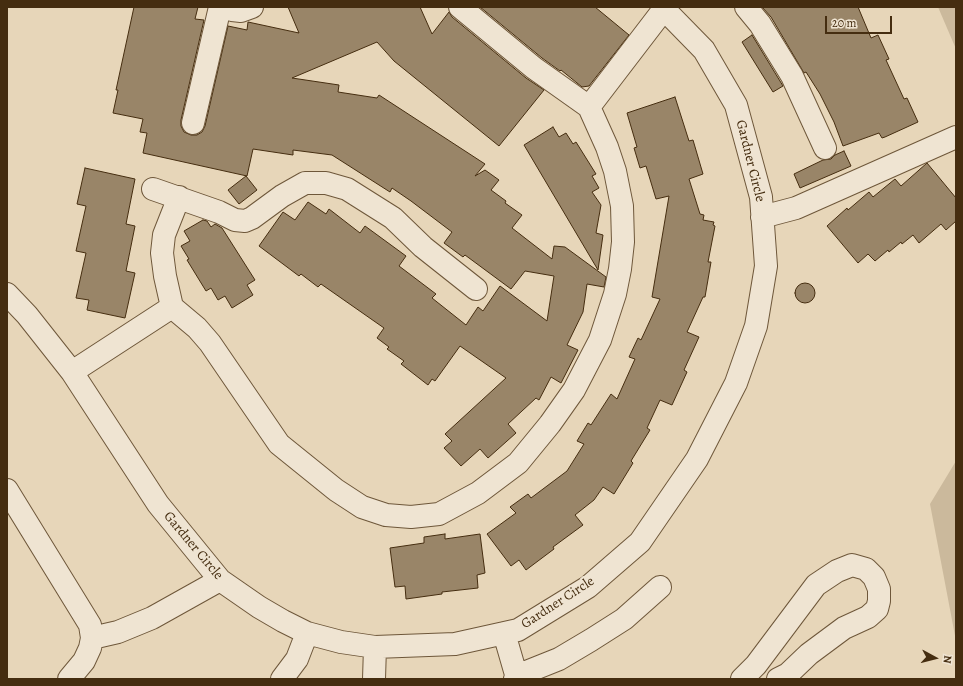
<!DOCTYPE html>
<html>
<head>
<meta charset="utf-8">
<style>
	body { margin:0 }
	#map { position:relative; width:963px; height:686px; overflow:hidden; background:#e7d6b9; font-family:Alegreya,serif }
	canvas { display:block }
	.frame { position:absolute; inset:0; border:8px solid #452d10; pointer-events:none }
	.north { position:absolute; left:915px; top:638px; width:40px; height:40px; -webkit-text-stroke:3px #efe4d2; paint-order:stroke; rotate:97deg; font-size:11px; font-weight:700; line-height:16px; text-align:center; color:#452d10 }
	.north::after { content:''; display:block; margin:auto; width:14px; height:18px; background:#452d10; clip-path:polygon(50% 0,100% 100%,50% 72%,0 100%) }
	.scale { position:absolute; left:825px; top:16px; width:67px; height:18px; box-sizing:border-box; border:2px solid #452d10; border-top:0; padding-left:5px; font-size:12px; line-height:14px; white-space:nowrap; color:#452d10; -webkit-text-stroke:3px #efe4d2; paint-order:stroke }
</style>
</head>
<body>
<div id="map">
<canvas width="963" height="686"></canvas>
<div class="frame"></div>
<div class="north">N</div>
<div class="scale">20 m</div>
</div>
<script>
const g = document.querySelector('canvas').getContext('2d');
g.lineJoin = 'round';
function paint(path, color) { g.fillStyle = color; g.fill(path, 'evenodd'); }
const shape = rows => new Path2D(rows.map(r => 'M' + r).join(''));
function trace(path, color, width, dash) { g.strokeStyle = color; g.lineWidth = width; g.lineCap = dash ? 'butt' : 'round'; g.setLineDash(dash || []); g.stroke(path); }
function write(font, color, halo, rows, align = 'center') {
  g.font = font + ' Alegreya,serif'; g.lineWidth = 4; g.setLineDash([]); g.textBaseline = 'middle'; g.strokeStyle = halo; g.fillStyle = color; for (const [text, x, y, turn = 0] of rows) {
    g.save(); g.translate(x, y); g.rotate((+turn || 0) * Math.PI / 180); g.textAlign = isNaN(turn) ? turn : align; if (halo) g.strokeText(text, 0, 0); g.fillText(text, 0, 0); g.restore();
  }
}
const green = shape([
	[938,7,956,7,956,49],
	[956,461,956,641,930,504]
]);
const building = shape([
	[134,7,198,7,195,19,204,20,181,120,181,126,184,132,191,135,197,135,202,132,205,126,228,26,247,30,248,22,299,33,288,7,420,7,432,34,449,12,452,17,526,78,544,90,499,146,394,61,377,42,292,78,339,85,338,92,377,98,379,95,485,164,475,176,485,170,499,180,491,190,506,201,505,203,522,215,512,228,552,259,554,246,565,247,606,277,604,287,587,284,583,312,567,345,578,350,561,383,551,377,539,400,536,398,508,424,516,433,488,458,480,449,461,466,444,448,452,441,445,434,506,378,460,346,435,381,432,379,428,385,401,364,404,361,387,349,389,347,377,338,384,328,321,284,318,287,301,274,299,276,259,246,283,212,295,220,308,202,326,214,329,209,360,233,365,226,406,256,399,266,436,294,432,298,466,325,478,307,483,311,500,286,547,321,554,276,525,271,511,289,465,255,463,257,444,243,452,232,411,201,392,188,390,192,332,155,293,150,293,155,253,149,247,176,143,153,147,133,140,132,143,119,113,113,118,90,116,90,134,7],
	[480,7,595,7,629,35,589,86,582,87,561,70,560,71,542,58,480,7],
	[762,7,858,7,871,38,878,35,889,59,886,60,904,99,907,98,918,122,885,137,882,138,879,133,843,146,834,122,820,94,806,72,804,73,771,17,762,7],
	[752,35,783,86,773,92,742,42,752,35],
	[675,97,689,141,693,140,703,174,689,179,700,214,704,215,703,220,714,222,713,225,715,226,708,262,711,262,705,297,703,297,687,332,699,337,684,370,687,372,672,405,660,400,647,428,650,430,631,461,633,463,614,494,603,487,594,500,575,515,583,525,553,547,554,549,526,570,519,560,511,566,487,534,516,513,510,507,528,494,531,498,567,471,584,444,577,441,588,423,591,425,611,394,617,399,635,359,629,357,638,338,641,340,660,299,652,297,669,196,656,199,646,166,640,168,634,148,637,147,627,113,675,97],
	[553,127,559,137,566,133,573,144,576,142,596,174,592,176,599,188,592,192,601,205,596,233,603,235,598,270,524,145,553,127],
	[844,151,851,166,800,188,794,174,823,160,831,159,835,155,844,151],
	[927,163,956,198,956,221,946,230,941,224,919,243,913,235,902,244,901,242,889,252,888,250,875,261,868,254,858,263,827,226,847,208,848,210,869,192,873,197,895,179,901,186,927,163],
	[85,168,135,179,126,224,135,226,126,271,135,273,125,318,87,310,89,300,76,298,86,253,76,251,86,206,77,204,85,168],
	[246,176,257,190,239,204,228,190,246,176],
	[203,220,207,221,211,227,215,224,222,228,255,280,247,285,253,295,232,308,225,296,218,300,211,288,206,291,187,260,189,259,181,246,190,241,184,231,203,220],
	'795 293a10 10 0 1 1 20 0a10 10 0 1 1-20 0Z',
	[445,534,445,539,480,534,485,573,477,575,478,588,442,592,442,594,406,599,405,586,395,587,390,548,424,543,424,537,445,534]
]);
const minor = shape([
	[228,7,232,10,241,11,252,7],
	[746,7,760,24,792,76,825,148],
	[589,107,664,9],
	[193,123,220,7],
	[153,189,219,212,235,220,245,221,252,218,282,196,305,183,326,183,347,189,393,218,423,247,476,289],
	[179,197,164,235,162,253,165,276,172,307,197,328,210,343,279,444,336,490,362,507,386,515,411,517,439,514,478,493,518,463,550,424,574,390,600,340,615,294,620,269,623,242,622,206,615,171,607,147,589,107,534,68,460,7],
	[762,217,796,208,956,137],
	[7,294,27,315,72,372,158,504,220,580,259,607,283,621,307,633,341,642,375,647,455,644,518,630,588,587,640,542,697,459,736,383,756,326,766,266,761,197,736,105,704,50,662,7],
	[72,372,172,307],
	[7,490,90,625,92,638,90,648,84,661,69,679],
	[504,633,517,678],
	[92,638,118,632,152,618,220,580],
	[282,679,297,659,307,633],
	[374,679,375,647],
	[515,679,519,675,559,659,591,640,624,619,660,587],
	[742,679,756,665,816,585,837,571,852,565,866,569,874,577,879,589,879,601,877,609,868,617,844,628,809,654,788,674,778,679]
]);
const streetNames = [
	["Gardner Circle",750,161,76],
	["Gardner Circle",193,546,50],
	["Gardner Circle",558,603,-33]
];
paint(green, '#cbb99c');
paint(building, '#998568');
trace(building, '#452d10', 1);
trace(minor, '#6e573a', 24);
trace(minor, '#efe4d2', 22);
write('14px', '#452d10', '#efe4d2', streetNames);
</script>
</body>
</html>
